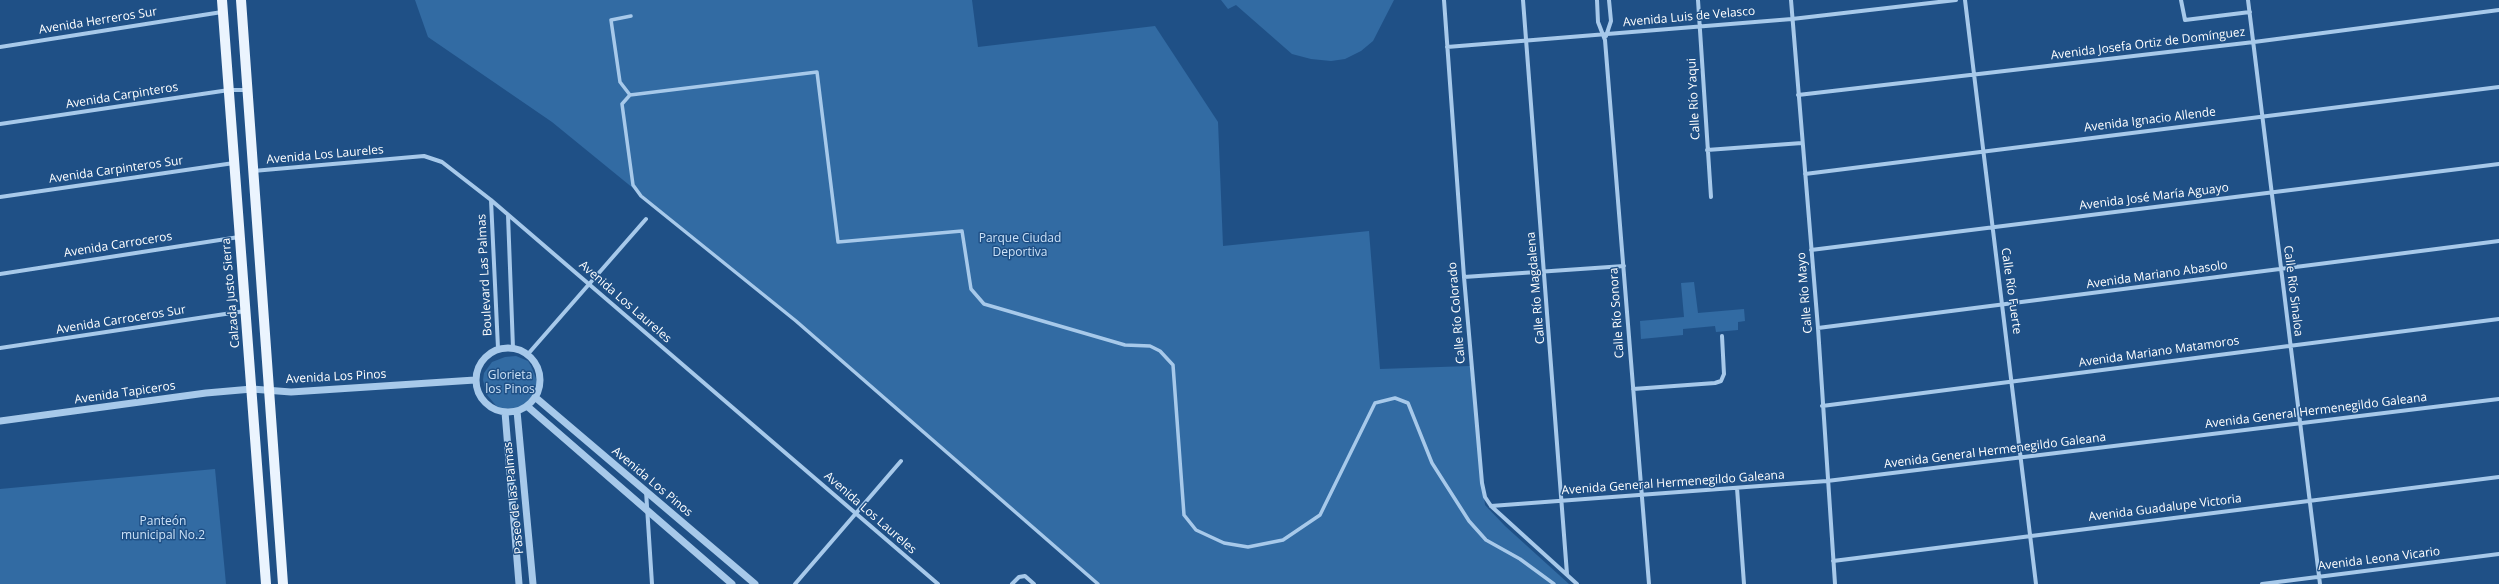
<!DOCTYPE html>
<html>
<head>
<meta charset="utf-8">
<style>
	body { margin:0 }
	canvas { display:block; background:#1f5086 }
</style>
</head>
<body>
<canvas width="2499" height="584"></canvas>
<script>
const g = document.querySelector('canvas').getContext('2d');
g.lineJoin = 'round';
function paint(path, color) { g.fillStyle = color; g.fill(path, 'evenodd'); }
const shape = rows => new Path2D(rows.map(r => 'M' + r).join(''));
function trace(path, color, width, dash) { g.strokeStyle = color; g.lineWidth = width; g.lineCap = dash ? 'butt' : 'round'; g.setLineDash(dash || []); g.stroke(path); }
function write(font, color, halo, rows, align = 'center') {
  g.font = font + ' "Open Sans",sans-serif'; g.lineWidth = 3; g.setLineDash([]); g.textBaseline = 'middle'; g.strokeStyle = halo; g.fillStyle = color; for (const [text, x, y, turn = 0] of rows) {
    g.save(); g.translate(x, y); g.rotate((+turn || 0) * Math.PI / 180); g.textAlign = isNaN(turn) ? turn : align; if (halo) g.strokeText(text, 0, 0); g.fillText(text, 0, 0); g.restore();
  }
}
const green = shape([
	[415,0,972,0,978,47,1155,26,1218,122,1223,246,1369,231,1380,369,1470,366,1485,505,1505,526,1569,584,1098,584,796,321,552,122,428,37],
	[1221,0,1394,0,1373,41,1361,51,1345,59,1331,61,1311,59,1292,54,1236,5,1228,9],
	[1694,282,1698,313,1744,309,1745,321,1738,322,1738,330,1716,332,1715,326,1683,329,1683,335,1641,339,1640,321,1684,317,1681,283],
	[516,356,528,361,531,366,537,381,535,394,521,408,499,409,487,395,483,380,484,373,492,362,505,357],
	[215,469,226,584,0,584,0,489]
]);
const pedestrian = shape([
	[630,95,620,82,611,20,631,16],
	[1098,584,796,321,641,196,633,185,622,104,630,95,817,72,838,242,962,231,971,289,984,304,1125,345,1150,346,1160,351,1173,365,1184,515,1196,530,1224,543,1248,547,1283,540,1320,515,1375,403,1395,398,1408,403,1432,463,1469,521,1486,540,1520,559,1554,584]
]);
const minor = shape([
	[1444,0,1464,277,1482,483,1485,497,1491,506,1577,584],
	[1523,0,1567,574],
	[1597,0,1598,22,1605,40,1649,584],
	[1698,0,1711,197],
	[1791,0,1818,328,1835,584],
	[1965,0,2036,584],
	[2181,0,2185,20,2250,12],
	[2248,0,2320,584],
	[1606,36,1611,21,1609,0],
	[0,47,222,12],
	[1447,47,1792,19,1956,0],
	[1798,95,2254,42,2499,10],
	[0,124,229,90,247,90],
	[1707,150,1802,143],
	[253,171,424,156,442,162,491,200,938,584],
	[1805,174,2499,87],
	[0,197,234,163],
	[491,200,498,348],
	[508,215,513,348],
	[1811,250,2499,164],
	[0,274,239,237],
	[1464,277,1624,266],
	[1818,328,2499,241],
	[0,348,245,311],
	[528,354,646,219],
	[1633,389,1715,383,1721,381,1724,374,1722,336],
	[1822,406,2499,319],
	[1737,488,1744,584],
	[646,491,652,584],
	[1491,506,1827,481,2499,399],
	[1833,561,2499,477],
	[795,584,901,461],
	[1012,584,1019,577,1025,576,1034,584],
	[2262,584,2499,554]
]);
const tertiary = shape([
	'476 380a32 32 0 1 1 64 0a32 32 0 1 1-64 0Z',
	[535,397,755,584],
	[527,406,732,584],
	[517,411,533,584],
	[505,412,519,584],
	[0,421,206,393,252,389,291,392,475,380]
]);
const primary = shape([
	[222,0,266,584],
	[241,0,283,584]
]);
const streetNames = [
	["Avenida Luis de Velasco",1689,17,-5],
	["Avenida Herreros Sur",98,21,-9],
	["Avenida Josefa Ortiz de Domínguez",2148,44,-7],
	["Avenida Carpinteros",122,96,-9],
	["Calle Río Yaqui",1694,99,-93],
	["Avenida Ignacio Allende",2150,120,-7],
	["Avenida Los Laureles",325,155,-5],
	["Avenida Carpinteros Sur",116,170,-8],
	["Avenida José María Aguayo",2154,197,-7],
	["Avenida Carroceros",118,245,-9],
	["Boulevard Las Palmas",485,275,-93],
	["Avenida Mariano Abasolo",2157,275,-8],
	["Calle Río Magdalena",1536,288,-95],
	["Calle Río Fuerte",2011,291,82],
	["Calle Río Sinaloa",2293,291,83],
	["Calzada Justo Sierra",231,293,-95],
	["Calle Río Mayo",1805,293,-95],
	["Avenida Los Laureles",625,302,41],
	["Calle Río Colorado",1457,313,-95],
	["Calle Río Sonora",1617,313,-94],
	["Avenida Carroceros Sur",121,320,-9],
	["Avenida Mariano Matamoros",2159,352,-8],
	["Avenida Los Pinos",336,377,-3],
	["Avenida Tapiceros",125,393,-8],
	["Avenida General Hermenegildo Galeana",2316,411,-7],
	["Avenida General Hermenegildo Galeana",1995,451,-7],
	["Avenida Los Pinos",652,482,40],
	["Avenida General Hermenegildo Galeana",1673,483,-4],
	["Paseo de las Palmas",514,498,-96],
	["Avenida Guadalupe Victoria",2165,508,-7],
	["Avenida Los Laureles",870,513,41],
	["Avenida Leona Vicario",2379,559,-7]
];
const parkNames = [
	["Parque Ciudad",1020,239],
	["Deportiva",1020,253],
	["Glorieta",510,376],
	["los Pinos",510,390],
	["Panteón",163,522],
	["municipal No.2",163,536]
];
paint(green, '#326ba3');
trace(pedestrian, '#a7c9ea', 3.5);
trace(minor, '#a7c9ea', 4);
trace(tertiary, '#a7c9ea', 7);
trace(primary, '#ebf4fe', 10);
write('12px', '#fff', '#1f5086', streetNames);
write('12px', '#cce2f8', '#1f5086', parkNames);
</script>
</body>
</html>
